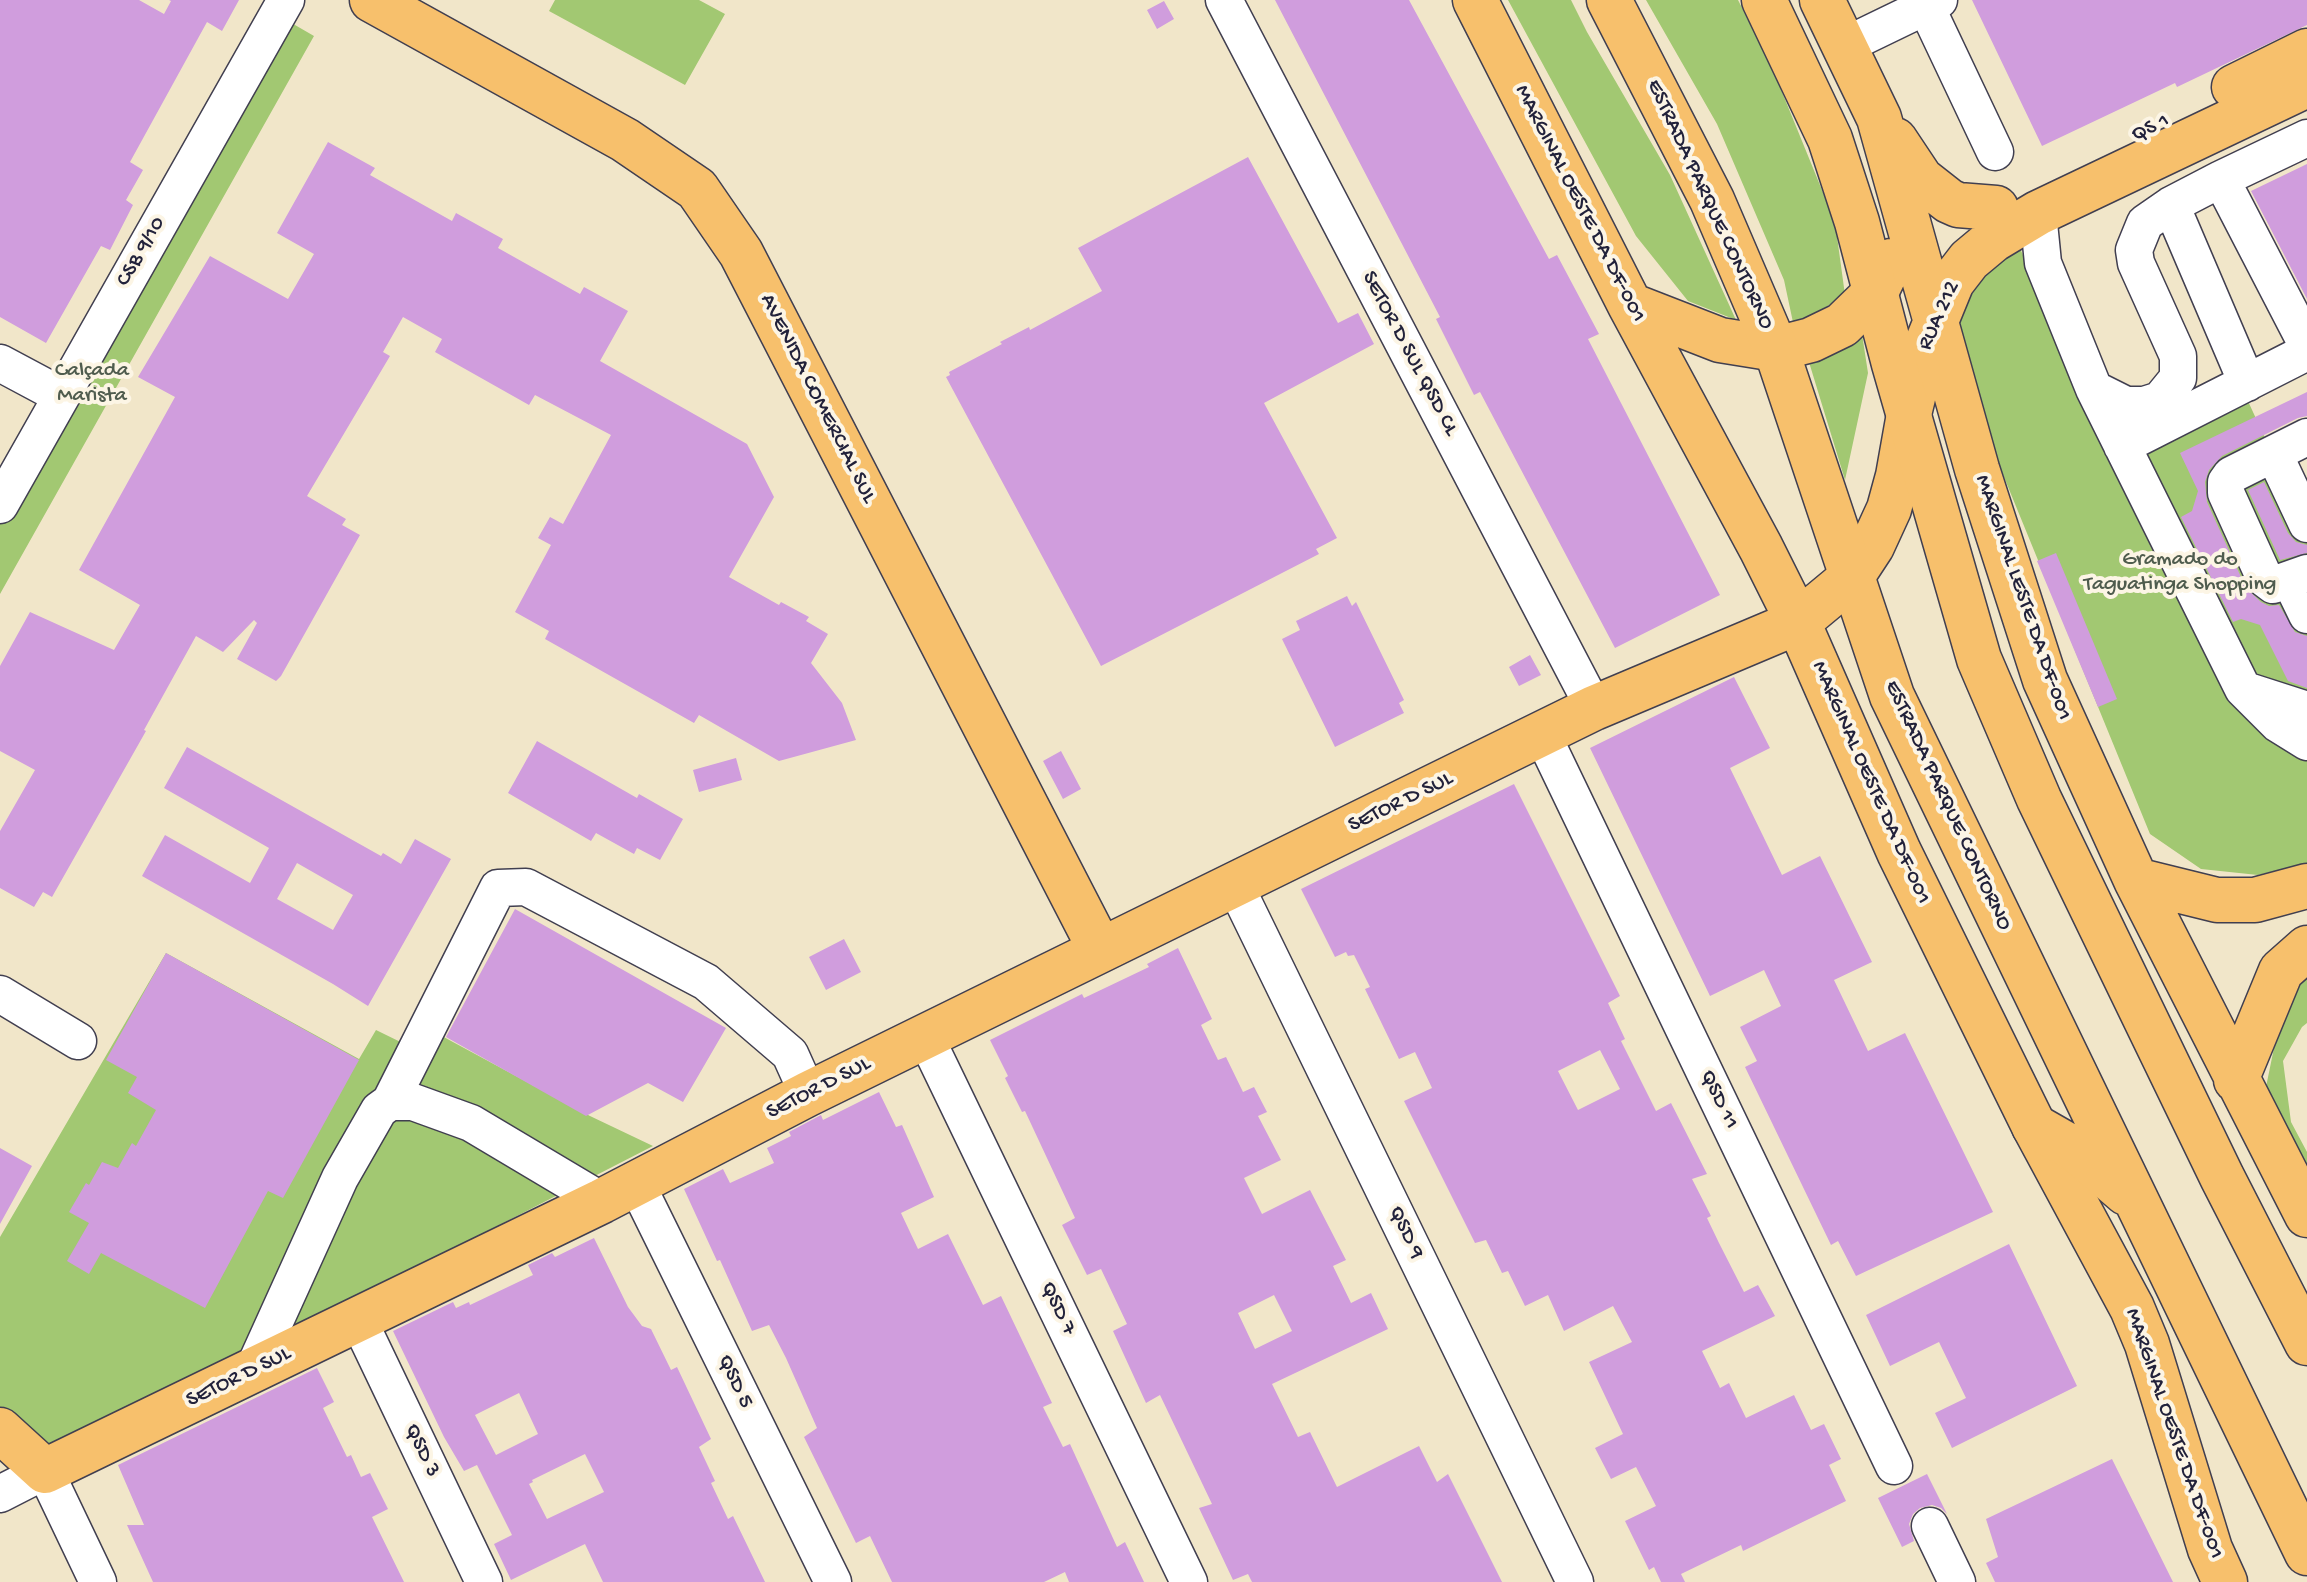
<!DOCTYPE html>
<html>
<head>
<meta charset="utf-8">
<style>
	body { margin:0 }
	canvas { display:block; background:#f1e6c9 }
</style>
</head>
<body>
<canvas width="2307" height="1582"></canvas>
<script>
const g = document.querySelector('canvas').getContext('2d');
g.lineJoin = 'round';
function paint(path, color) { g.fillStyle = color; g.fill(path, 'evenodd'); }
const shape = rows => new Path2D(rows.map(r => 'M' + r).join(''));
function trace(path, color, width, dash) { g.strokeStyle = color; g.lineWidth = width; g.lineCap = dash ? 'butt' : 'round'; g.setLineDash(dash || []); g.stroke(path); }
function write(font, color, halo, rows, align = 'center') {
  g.font = font + ' "Gochi Hand",sans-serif'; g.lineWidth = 8; g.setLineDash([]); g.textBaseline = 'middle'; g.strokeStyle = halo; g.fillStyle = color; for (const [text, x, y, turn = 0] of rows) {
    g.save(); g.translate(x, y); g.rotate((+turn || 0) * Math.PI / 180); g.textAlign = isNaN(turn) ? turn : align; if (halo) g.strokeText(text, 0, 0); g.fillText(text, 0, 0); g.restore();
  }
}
const green = shape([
	[555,0,699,0,725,14,685,85,549,11],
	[1508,0,1571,0,1587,32,1670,175,1736,320,1688,301,1636,236],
	[1646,0,1738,0,1771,65,1835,222,1845,295,1794,327,1784,280,1717,124],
	[276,14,314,36,0,594,0,505],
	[2019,246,2114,464,2247,399,2307,529,2307,863,2258,875,2201,869,2150,834,1950,345,1955,297],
	[1860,321,1868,373,1845,480,1805,349],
	[166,953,359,1059,376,1030,425,1054,440,1035,590,1116,653,1146,48,1457,0,1416,0,1237],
	[2307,974,2307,1023,2302,1027,2283,1061,2291,1122,2307,1152,2307,1174,2266,1087,2275,1043,2273,1018]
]);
const building = shape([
	[0,0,139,0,164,14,171,1,169,0,239,0,222,31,207,22,130,162,143,170,126,200,133,205,110,250,101,246,46,343,0,317],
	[1275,0,1409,0,1549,259,1557,255,1599,334,1588,339,1720,595,1615,648,1480,392,1474,395,1436,319,1440,317],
	[1972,0,2307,0,2307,25,2177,87,2175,83,2042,146],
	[1164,1,1174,19,1157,29,1147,10],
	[328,142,375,168,370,175,452,221,456,213,503,239,498,248,580,294,584,287,628,311,600,361,747,444,774,497,729,577,779,605,781,602,809,617,806,621,828,634,811,663,842,703,856,740,779,761,699,715,694,723,545,639,549,631,515,612,551,545,538,538,550,517,563,524,611,435,535,395,529,405,435,352,442,339,403,317,383,352,390,356,307,496,346,519,342,525,360,535,281,676,276,681,237,659,257,623,254,620,223,652,196,636,144,730,146,731,52,897,43,892,34,907,0,888,0,831,35,770,0,751,0,666,30,612,114,650,140,605,79,570,175,397,138,377,210,256,288,299,314,254,277,233],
	[1248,157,1338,323,1358,313,1374,344,1264,403,1337,538,1316,549,1319,554,1101,666,946,377,950,375,949,372,1002,344,1000,342,1029,327,1030,330,1102,291,1078,248],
	[2307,164,2307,299,2251,191],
	[2307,392,2307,416,2298,418,2222,456,2209,470,2205,482,2207,502,2246,588,2261,602,2269,606,2279,605,2295,632,2307,636,2307,688,2288,681,2260,625,2241,619,2233,622,2181,517,2192,511,2198,491,2180,453],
	[2264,482,2288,533,2296,542,2307,545,2307,553,2280,560,2248,490],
	[2056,553,2117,699,2098,707,2037,561],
	[1347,596,1352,606,1356,602,1404,700,1399,703,1404,713,1335,747,1282,639,1300,630,1296,621],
	[1530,655,1541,675,1519,686,1509,667],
	[1734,677,1770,748,1730,768,1782,875,1820,856,1872,962,1834,980,1868,1051,1905,1033,1993,1212,1856,1276,1838,1241,1831,1245,1745,1067,1757,1061,1740,1027,1781,1006,1764,970,1710,996,1590,748],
	[537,741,637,798,639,794,683,819,660,860,637,848,634,854,596,833,591,841,508,793],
	[187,747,381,856,383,853,401,864,415,839,451,859,368,1006,333,984,142,876,165,835,250,883,269,848,164,788],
	[297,863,353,895,333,930,277,899],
	[1061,751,1081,789,1063,799,1043,761],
	[736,758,742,780,699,792,693,770],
	[1514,784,1620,996,1608,1003,1625,1039,1621,1041,1656,1111,1671,1103,1707,1174,1692,1179,1711,1216,1707,1218,1719,1243,1744,1292,1758,1285,1775,1316,1702,1351,1720,1388,1729,1383,1746,1418,1794,1395,1811,1430,1824,1424,1841,1459,1829,1465,1846,1501,1743,1551,1741,1545,1681,1574,1685,1582,1661,1582,1654,1567,1649,1570,1625,1521,1656,1506,1636,1467,1611,1479,1595,1448,1623,1434,1589,1362,1632,1342,1613,1306,1564,1331,1548,1295,1525,1306,1508,1271,1502,1273,1486,1240,1475,1243,1404,1101,1432,1088,1415,1052,1399,1059,1365,989,1370,987,1354,955,1348,956,1346,952,1335,957,1301,889],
	[1600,1050,1620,1089,1578,1110,1558,1071],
	[515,909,726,1028,683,1102,648,1083,586,1116,446,1037],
	[844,939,861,972,826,990,809,957],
	[1178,948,1212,1019,1201,1025,1218,1060,1226,1057,1243,1092,1254,1087,1267,1112,1258,1116,1281,1160,1244,1178,1262,1214,1310,1190,1346,1260,1333,1266,1351,1303,1371,1293,1388,1329,1272,1384,1298,1437,1310,1432,1337,1487,1419,1446,1437,1482,1448,1474,1502,1582,1252,1582,1248,1574,1233,1580,1199,1508,1212,1504,1160,1395,1146,1403,1113,1331,1127,1324,1101,1269,1087,1275,1062,1225,1075,1218,1025,1111,1022,1112,1005,1078,1008,1076,990,1040,1082,994,1084,998,1149,967,1147,964],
	[1274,1295,1292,1331,1255,1349,1238,1313],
	[166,953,359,1060,283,1198,268,1191,205,1308,101,1253,89,1274,67,1261,89,1223,69,1212,86,1183,89,1185,102,1162,118,1168,132,1143,136,1146,156,1110,128,1093,137,1077,106,1060],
	[879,1092,896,1127,902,1125,934,1197,901,1213,918,1249,948,1234,983,1305,1001,1296,1052,1403,1043,1407,1063,1447,1070,1444,1117,1547,1125,1542,1144,1582,1069,1582,1065,1572,1044,1582,892,1582,870,1536,856,1543,804,1437,817,1428,786,1358,769,1325,752,1331,720,1260,717,1261,684,1189,723,1169,730,1183,774,1163,767,1148,791,1136,789,1132,821,1115,823,1120],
	[0,1148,32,1166,0,1224],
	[594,1238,628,1307,642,1326,651,1329,671,1370,677,1367,711,1439,699,1447,715,1481,711,1483,728,1519,733,1516,765,1582,603,1582,585,1544,511,1580,494,1544,512,1535,477,1465,464,1471,444,1437,393,1331,453,1302,456,1308,469,1302,470,1305,533,1275,528,1265,552,1253,555,1257],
	[519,1393,538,1434,496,1455,475,1415],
	[585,1454,604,1492,547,1519,529,1484,533,1482,532,1480],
	[2009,1244,2077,1386,1952,1448,1935,1413,1966,1398,1939,1342,1890,1366,1866,1315],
	[317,1368,334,1402,323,1408,347,1457,351,1455,361,1477,370,1473,388,1509,372,1517,404,1582,153,1582,127,1525,144,1525,118,1465],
	[2112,1459,2173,1582,1995,1582,1986,1563,1998,1557,1986,1519],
	[1927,1474,1947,1514,1941,1508,1932,1505,1920,1508,1913,1514,1909,1524,1914,1541,1902,1547,1878,1498]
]);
const minor = shape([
	[1224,0,1594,708],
	[1923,0,1995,152],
	[1844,46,1939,0],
	[2221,179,2307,345],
	[2171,205,2247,383],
	[2038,213,2043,263,2094,389,2243,689,2278,724,2307,742],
	[0,363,60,395],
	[2094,389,2126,405,2144,405,2160,400,2178,378,2178,356,2136,263,2134,250,2145,223,2171,205,2221,179,2307,138],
	[2307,437,2231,475,2226,482,2226,493,2265,579,2273,585,2307,573],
	[2122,446,2307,352],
	[2274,454,2307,524],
	[0,505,286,0],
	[2290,580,2307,615],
	[2251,692,2307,710],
	[1542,734,1894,1466],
	[1235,885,1575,1582],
	[0,994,78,1041],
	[925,1036,1189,1582],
	[390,1102,498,888,526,887,706,982,790,1054,808,1094],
	[636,1183,833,1582],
	[359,1321,484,1582],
	[252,1372,340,1178,379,1110,390,1102,413,1102,471,1123,602,1201],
	[0,1494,45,1471,98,1582],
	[1930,1526,1957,1582]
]);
const major = shape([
	[372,0,625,140,697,189,741,253,1100,949],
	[1475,0,1630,305,1761,548,1798,622,1899,852,2034,1126,2132,1308,2147,1344,2210,1549,2225,1582],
	[1822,0,1879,118,1977,469,2045,680,2136,880,2307,1215],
	[2234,87,2307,51],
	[1895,140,1921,179,1949,201,1958,205,1996,208],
	[1630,305,1720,340,1776,349,1811,340,1842,325,1876,292,1891,261],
	[2136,880,2217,900,2255,900,2307,886],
	[2236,1080,2281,971,2307,948],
	[0,1430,45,1471,602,1201,808,1094,1594,708,1798,622,1851,578,1872,546,1889,509,1898,476,1909,414,1925,348,1952,282,1969,260,1993,240,2038,213,2307,85]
]);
const highway = shape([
	[1609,0,1712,200,1776,349,1892,696,2307,1553],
	[1764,0,1830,139,1857,222,1894,364,1979,659,2039,799,2222,1177,2307,1343],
	[2034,1126,2076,1150,2126,1193]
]);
const streetNames = [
	["QS 1",2151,129,-27],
	["MARGINAL OESTE DA DF-001",1579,204,63],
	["ESTRADA PARQUE CONTORNO",1709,205,65],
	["CSB 9/10",142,252,-60],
	["RUA 212",1940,316,-66],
	["SETOR D SUL QSD CL",1409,354,62],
	["AVENIDA COMERCIAL SUL",817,399,63],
	["MARGINAL LESTE DA DF-001",2022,598,71],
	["MARGINAL OESTE DA DF-001",1870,783,66],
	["SETOR D SUL",1401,803,-26],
	["ESTRADA PARQUE CONTORNO",1947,806,65],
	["SETOR D SUL",819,1089,-27],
	["QSD 11",1718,1100,64],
	["QSD 9",1405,1233,64],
	["QSD 7",1057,1309,64],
	["SETOR D SUL",239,1378,-26],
	["QSD 5",734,1382,64],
	["MARGINAL OESTE DA DF-001",2173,1434,71],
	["QSD 3",421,1451,64]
];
const parkNames = [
	["Calçada",92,372],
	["Marista",92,397],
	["Gramado do",2180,561],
	["Taguatinga Shopping",2180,586]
];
paint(green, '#a2c872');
paint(building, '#d09ddd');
trace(minor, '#413f50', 39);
trace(major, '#413f50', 47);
trace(highway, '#413f50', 47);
trace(minor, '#fff', 36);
trace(major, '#f7c06c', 44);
trace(highway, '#f7c06c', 44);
write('22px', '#22223b', '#fcf5e5', streetNames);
write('22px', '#4f5c4e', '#fcf5e5', parkNames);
</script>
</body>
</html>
